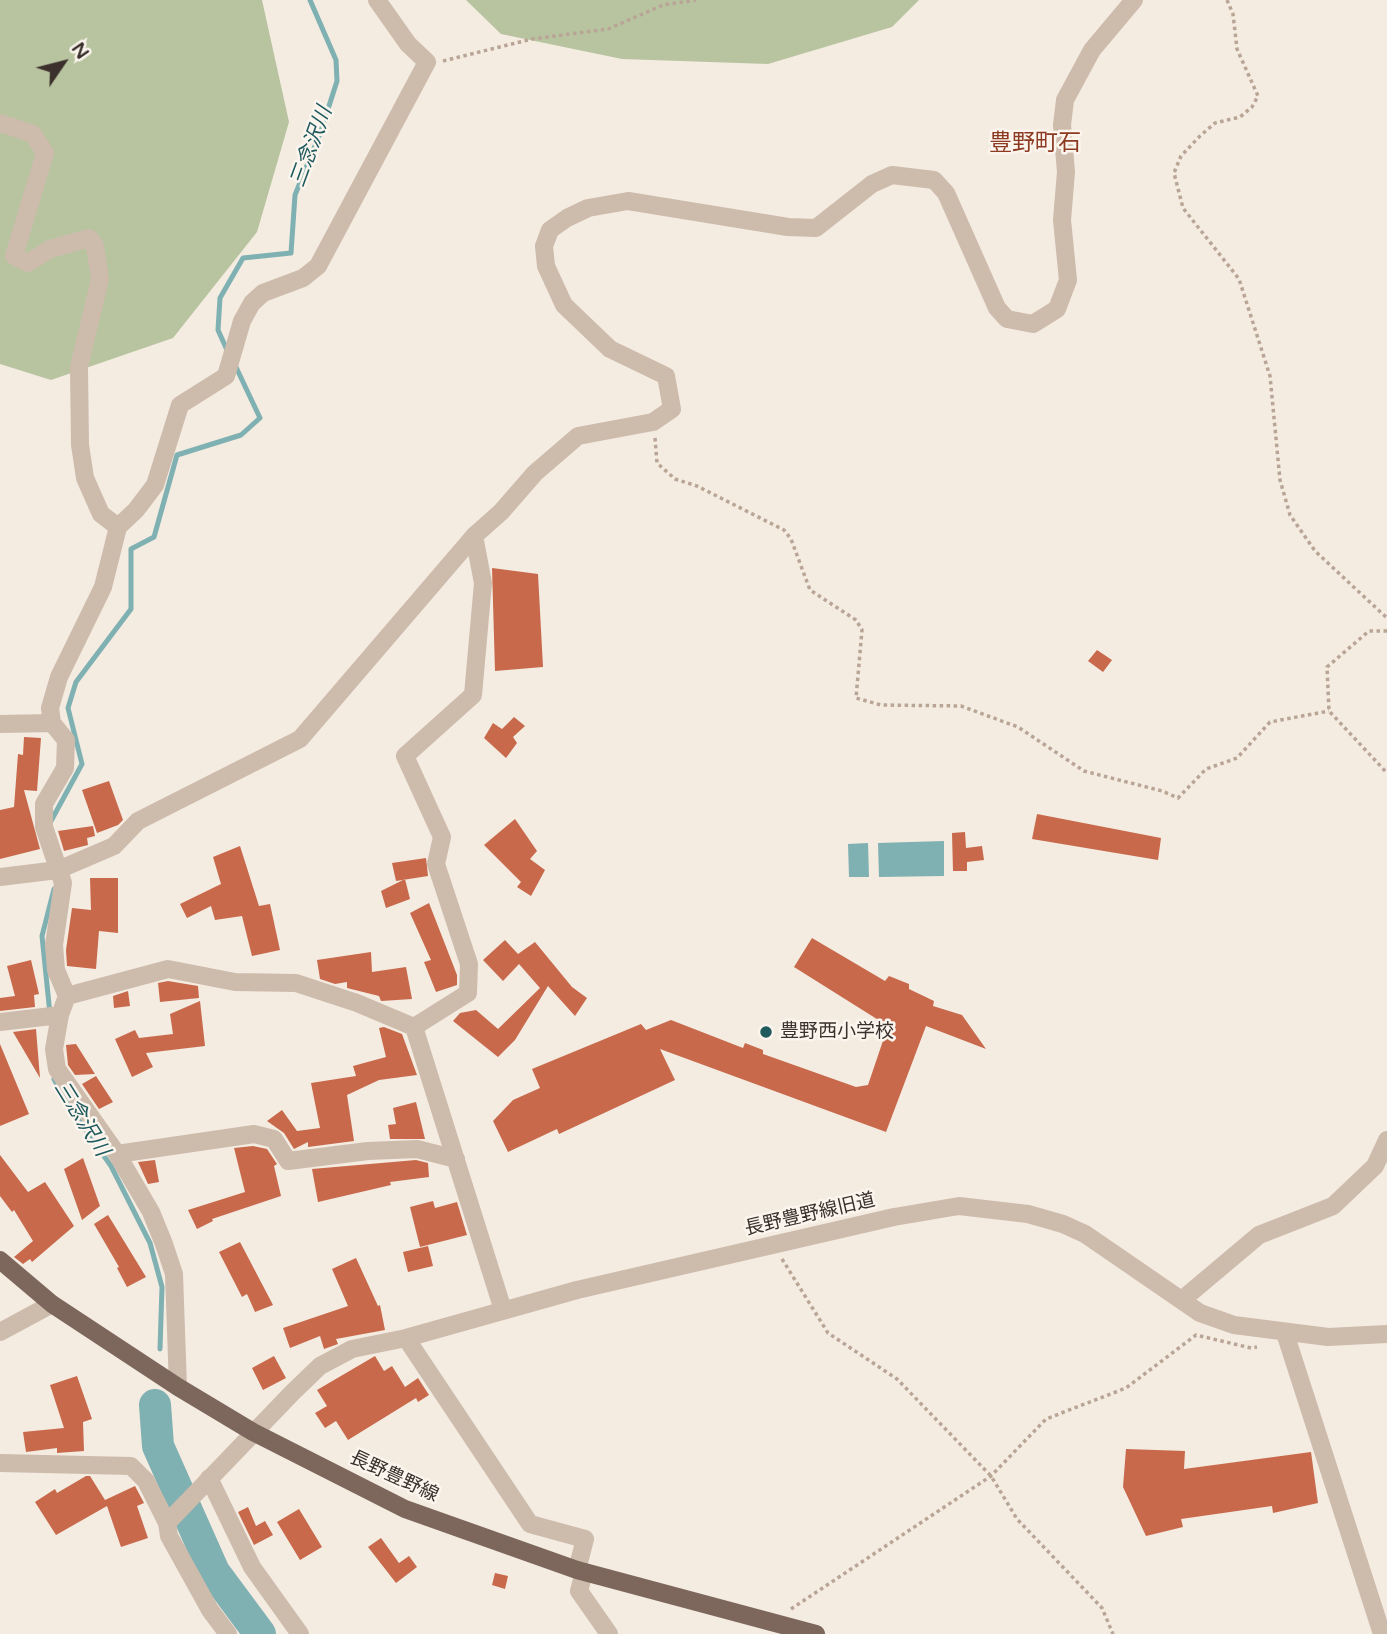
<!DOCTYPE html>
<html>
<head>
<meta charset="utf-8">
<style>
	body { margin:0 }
	#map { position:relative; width:1387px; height:1634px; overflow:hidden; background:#f4ebe1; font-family:"Varela Round",sans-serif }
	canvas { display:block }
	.north { position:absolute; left:28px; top:28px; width:70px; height:70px; -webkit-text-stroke:5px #fbf5ee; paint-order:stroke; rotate:55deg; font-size:19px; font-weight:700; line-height:28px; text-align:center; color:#3b302b }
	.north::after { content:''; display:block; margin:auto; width:24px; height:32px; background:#3b302b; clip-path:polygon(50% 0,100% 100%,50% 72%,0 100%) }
</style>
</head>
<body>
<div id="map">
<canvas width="1387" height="1634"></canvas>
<div class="north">N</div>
</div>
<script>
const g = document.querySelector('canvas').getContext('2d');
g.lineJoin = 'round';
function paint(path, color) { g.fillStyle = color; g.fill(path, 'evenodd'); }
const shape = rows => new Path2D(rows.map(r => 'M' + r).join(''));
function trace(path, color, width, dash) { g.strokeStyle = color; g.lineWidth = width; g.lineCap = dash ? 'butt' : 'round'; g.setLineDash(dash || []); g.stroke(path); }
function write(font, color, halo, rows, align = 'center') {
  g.font = font + ' "Varela Round","Noto Sans JP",sans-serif'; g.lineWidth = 5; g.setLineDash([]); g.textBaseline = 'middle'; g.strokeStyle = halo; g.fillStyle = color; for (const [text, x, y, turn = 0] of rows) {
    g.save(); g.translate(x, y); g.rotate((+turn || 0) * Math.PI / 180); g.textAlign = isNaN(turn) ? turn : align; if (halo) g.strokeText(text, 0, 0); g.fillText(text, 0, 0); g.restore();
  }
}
const green = shape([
	[0,0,262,0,289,122,257,232,173,338,51,380,0,364],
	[466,0,919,0,892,27,768,64,622,59,501,34]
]);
const water = shape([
	[944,841,944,876,879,877,878,843],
	[868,843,869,877,849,877,848,844]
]);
const stream = shape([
	[227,350,218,330,220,298,243,258,291,253,295,195,321,131,337,81,336,60,310,0],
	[51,821,82,764,68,708,76,682,131,609,131,549,154,537,177,455,241,435,260,418,235,365],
	[50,1014,42,936,54,889],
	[54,1079,66,1102,111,1166,150,1243,162,1287,160,1349]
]);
const river = shape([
	[155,1405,158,1446,214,1572,260,1634]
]);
const building = shape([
	[492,568,538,574,543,667,495,671],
	[1097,650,1112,660,1103,672,1088,661],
	[514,717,525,726,513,737,517,743,506,758,484,738,493,723,502,729],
	[24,737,41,738,37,791,24,790,40,849,0,859,0,810,14,807,18,754,23,755],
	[109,781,123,820,118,825,97,833,82,790],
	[1037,814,1161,838,1158,860,1032,839],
	[515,819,537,851,530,859,545,870,531,896,517,887,521,882,484,845],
	[93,826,95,836,87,838,88,845,64,851,58,831],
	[965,832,966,848,982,846,984,860,967,862,967,871,953,871,952,833],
	[240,846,259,906,270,904,280,950,252,956,242,916,215,920,211,906,187,918,180,904,221,884,213,857],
	[426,858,428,876,396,881,392,863],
	[90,878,118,878,118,933,99,931,96,969,67,966,66,950,72,908,91,910],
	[405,879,410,899,386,908,381,891],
	[429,903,457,975,457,985,436,992,424,962,431,960,410,913],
	[812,938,885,981,889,976,909,984,909,989,934,1001,933,1006,962,1015,986,1049,926,1026,886,1132,660,1049,675,1080,559,1134,557,1129,508,1152,493,1121,513,1100,540,1088,532,1069,641,1024,646,1030,671,1020,743,1048,745,1043,763,1050,763,1054,856,1087,868,1085,888,1026,794,967],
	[505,940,518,954,535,942,572,987,587,998,575,1016,548,986,515,1040,498,1057,453,1021,460,1013,476,1010,498,1029,540,988,519,964,503,981,483,960],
	[371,952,372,972,406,967,412,999,381,1001,379,996,347,988,347,982,335,984,320,979,317,960],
	[31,960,39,994,34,995,35,1007,0,1011,0,998,15,996,7,966],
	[168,981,198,986,199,998,160,1002,158,983],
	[128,991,130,1006,114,1008,113,996],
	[200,1001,205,1046,146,1053,153,1067,132,1077,115,1039,135,1030,139,1038,173,1034,170,1014],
	[384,1027,402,1034,417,1075,379,1080,347,1095,354,1141,308,1147,308,1142,294,1149,284,1133,267,1121,282,1110,297,1131,320,1128,311,1083,356,1076,353,1066,386,1057,379,1028],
	[36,1029,40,1078,13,1032],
	[0,1044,29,1114,0,1126],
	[76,1044,95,1074,75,1075,68,1065,66,1045],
	[96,1076,113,1102,99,1109,82,1084],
	[416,1102,425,1139,390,1139,388,1125,396,1124,393,1108],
	[253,1146,267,1149,277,1164,274,1166,281,1196,212,1219,213,1221,197,1229,188,1210,245,1192,234,1148],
	[0,1155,28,1192,45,1182,74,1226,32,1262,30,1259,23,1264,14,1257,33,1241,14,1210,12,1212,0,1196],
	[83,1158,100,1206,82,1220,64,1169],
	[155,1160,159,1182,148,1184,138,1162],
	[416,1160,428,1163,429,1177,390,1182,391,1185,318,1202,312,1169],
	[433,1201,435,1208,457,1202,467,1235,420,1247,410,1207],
	[108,1215,146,1277,127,1287,117,1268,119,1267,94,1224],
	[240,1242,273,1305,255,1312,247,1294,242,1297,219,1252],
	[428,1246,433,1266,408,1272,403,1252],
	[356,1258,378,1306,380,1305,385,1330,336,1339,338,1344,324,1349,320,1336,290,1348,283,1328,348,1306,332,1269],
	[274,1356,286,1378,263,1390,252,1368],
	[375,1356,384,1371,392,1366,405,1387,418,1378,429,1395,418,1402,416,1398,348,1440,336,1421,325,1428,315,1413,327,1406,317,1390],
	[77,1376,92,1419,83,1422,84,1451,57,1453,57,1448,26,1452,23,1432,64,1428,50,1385],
	[1126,1449,1185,1451,1184,1469,1311,1452,1318,1503,1273,1513,1272,1506,1181,1519,1183,1527,1146,1536,1123,1487],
	[86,1476,90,1476,105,1500,135,1486,144,1503,137,1506,148,1538,121,1547,107,1506,56,1535,35,1502,55,1489,57,1493],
	[248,1507,256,1526,265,1521,273,1535,254,1545,238,1512],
	[299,1509,322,1547,300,1560,277,1522],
	[381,1538,399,1563,409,1556,417,1567,396,1583,368,1547],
	[495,1573,508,1576,505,1589,492,1585]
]);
const path = shape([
	[1227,0,1233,14,1237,49,1258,96,1252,107,1240,117,1215,123,1200,136,1181,156,1174,173,1183,208,1239,279,1270,376,1280,480,1290,515,1315,551,1387,618],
	[443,61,532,39,608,29,663,5,696,0],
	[655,438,657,463,675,479,697,486,784,530,791,539,810,590,856,620,862,630,856,698,881,705,961,706,1018,727,1084,771,1162,791,1178,798,1206,769,1237,758,1270,722,1329,711],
	[1387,631,1369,631,1327,667,1329,711,1387,773],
	[782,1259,828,1333,897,1379,991,1476,1017,1519,1102,1608,1113,1634],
	[791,1609,991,1476,1046,1419,1126,1388,1196,1335,1251,1348,1257,1347]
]);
const minor = shape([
	[0,123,33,134,45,153,14,256,28,263,50,249,89,238,95,246,100,279,79,367,80,445,85,478,101,514,118,527],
	[52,723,66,740,65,768,44,804,44,827,63,883,54,945,56,970,67,996,60,1015,54,1049,57,1069,117,1154,151,1212,164,1244,174,1274,178,1387],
	[0,724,52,723,50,708,59,677,103,587,118,527,136,510,155,485,180,405,226,376,242,321,252,303,263,293,303,278,318,266,427,62,408,44,377,0],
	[0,877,58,870,114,846,138,821,300,739,474,536,501,512,535,473,578,436,653,422,672,409,666,376,610,349,564,305,546,266,544,246,550,230,567,218,588,208,628,201,788,227,816,228,872,184,892,175,934,180,946,193,997,308,1007,319,1033,324,1057,309,1068,280,1062,220,1066,172,1062,125,1065,100,1092,50,1134,0],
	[67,996,168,969,235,982,296,983,357,1003,414,1027,503,1310],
	[0,1022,60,1015],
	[414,1027,468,993,469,964,436,864,442,837,405,756,473,695,483,583,474,536],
	[117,1154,254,1134,274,1139,288,1161,368,1151,417,1149,456,1159],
	[1183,1299,1259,1235,1333,1206,1375,1166,1387,1140],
	[0,1332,52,1304],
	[1285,1333,1382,1634],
	[406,1338,530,1524,585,1539,577,1570],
	[0,1463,131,1466,146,1481,167,1523],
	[209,1478,252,1567,300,1634],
	[584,1572,579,1591,609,1634],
	[228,1634,210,1610,169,1536,167,1523,293,1392,320,1366,352,1349,406,1338,577,1290,894,1217,959,1206,1028,1214,1063,1224,1085,1234,1200,1313,1234,1325,1328,1337,1387,1334]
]);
const major = shape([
	[0,1260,52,1304,178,1387,253,1432,405,1509,577,1570,816,1634]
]);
const markers = [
	[766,1032,7,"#1f5a5e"]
];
const poiNames = [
	["豊野西小学校",780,1032]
];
const streetNames = [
	["長野豊野線旧道",810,1215,-13],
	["長野豊野線",394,1477,25]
];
const waterNames = [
	["三念沢川",312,147,-70],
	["三念沢川",81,1119,58]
];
const quarterNames = [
	["豊野町石",1035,144]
];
paint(green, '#b8c4a0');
paint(water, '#7fb0b2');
trace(stream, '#7fb0b2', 5);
trace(river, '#7fb0b2', 32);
paint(building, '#c8694b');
trace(path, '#b9a596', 3.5, [3.5, 3.5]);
trace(minor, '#cdbbac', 18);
trace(major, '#7d675c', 18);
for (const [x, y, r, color] of markers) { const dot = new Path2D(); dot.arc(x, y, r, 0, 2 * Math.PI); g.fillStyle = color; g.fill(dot); trace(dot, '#fbf5ee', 2.5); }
write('19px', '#3b302b', '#fbf5ee', poiNames, 'left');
write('19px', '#3b302b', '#fbf5ee', streetNames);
write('italic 21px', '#1f5a5e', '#fbf5ee', waterNames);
write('23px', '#8c3b22', '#fbf5ee', quarterNames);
</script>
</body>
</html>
